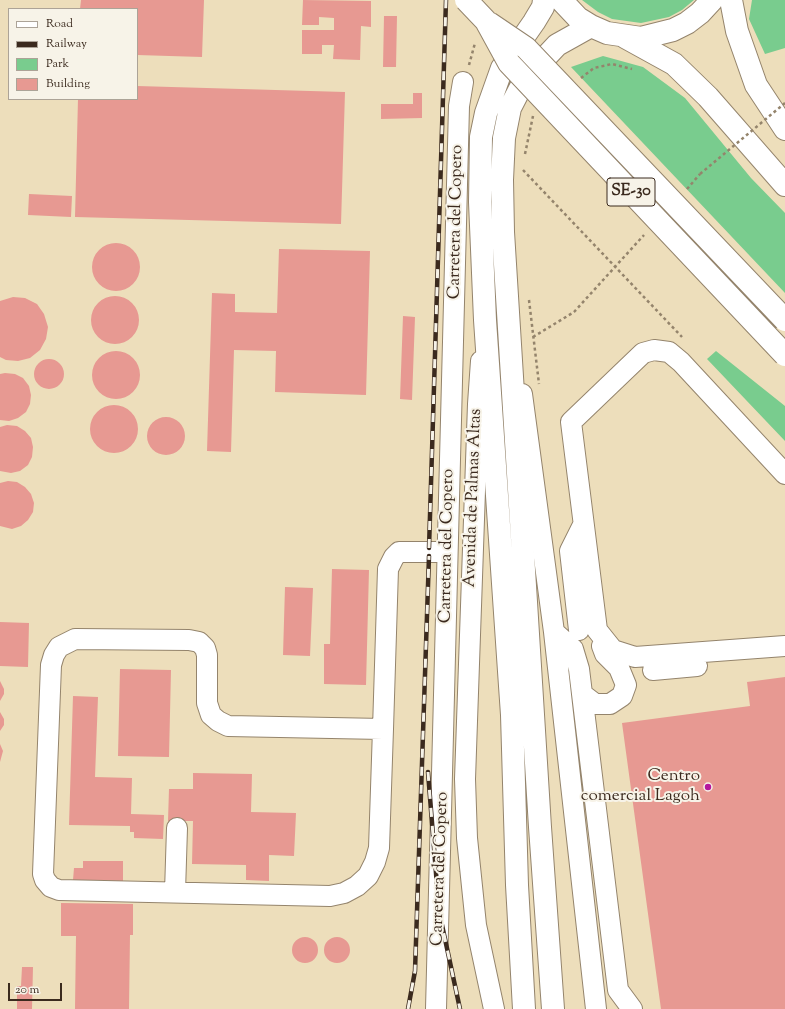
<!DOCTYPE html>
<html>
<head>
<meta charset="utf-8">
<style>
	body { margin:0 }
	#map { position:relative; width:785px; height:1009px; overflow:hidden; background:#eddebb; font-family:"Sorts Mill Goudy",serif }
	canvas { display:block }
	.legend { position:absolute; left:8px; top:8px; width:130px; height:92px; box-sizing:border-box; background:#f7f3e8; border:1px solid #aca397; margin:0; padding:5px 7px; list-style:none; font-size:12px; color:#3b2a1e }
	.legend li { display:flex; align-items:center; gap:8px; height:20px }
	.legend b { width:20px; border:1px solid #aca397 }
	.scale { position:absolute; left:8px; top:983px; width:54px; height:18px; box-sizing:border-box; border:2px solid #3b2a1e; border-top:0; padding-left:5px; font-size:12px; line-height:14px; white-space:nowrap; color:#3b2a1e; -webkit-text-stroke:3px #f7f3e8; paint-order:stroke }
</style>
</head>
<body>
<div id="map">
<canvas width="785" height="1009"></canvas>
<ul class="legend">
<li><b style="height:5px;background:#fff"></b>Road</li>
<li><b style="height:5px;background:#3b2a1e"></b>Railway</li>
<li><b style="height:11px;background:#79cc8e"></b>Park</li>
<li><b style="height:11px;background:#e79992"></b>Building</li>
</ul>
<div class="scale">20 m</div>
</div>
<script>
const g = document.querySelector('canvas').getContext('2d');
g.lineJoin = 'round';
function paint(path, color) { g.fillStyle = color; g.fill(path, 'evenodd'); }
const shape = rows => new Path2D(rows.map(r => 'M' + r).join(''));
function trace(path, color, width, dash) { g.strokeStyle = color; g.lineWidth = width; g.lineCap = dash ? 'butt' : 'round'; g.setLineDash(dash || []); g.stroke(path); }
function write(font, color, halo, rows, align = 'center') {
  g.font = font + ' "Sorts Mill Goudy",serif'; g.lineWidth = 4; g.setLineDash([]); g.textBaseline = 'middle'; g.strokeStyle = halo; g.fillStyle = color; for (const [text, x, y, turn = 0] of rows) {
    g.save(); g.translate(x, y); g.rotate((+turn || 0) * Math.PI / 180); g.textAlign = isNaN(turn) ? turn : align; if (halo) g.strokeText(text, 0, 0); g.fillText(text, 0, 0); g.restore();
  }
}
const green = shape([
	[582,0,694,0,682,10,669,17,641,23,612,19,598,12],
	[752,0,785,0,785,48,765,54,749,19],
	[603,56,643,67,685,98,751,178,785,213,785,293,571,67],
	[716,351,785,406,785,441,707,359]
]);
const building = shape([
	[81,0,204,0,202,57,137,55,137,9,80,9],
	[303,0,371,1,371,27,361,26,360,60,333,59,334,45,322,45,322,54,302,54,302,30,334,30,334,18,319,17,319,25,302,25],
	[384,16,397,16,396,67,383,67],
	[137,86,345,92,341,224,75,217,78,99,137,99],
	[413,93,422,93,422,118,381,119,381,104,413,104],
	[29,194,72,196,71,217,28,215],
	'92 267a24 24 0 1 1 48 0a24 24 0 1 1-48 0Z',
	[279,249,370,251,366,395,275,392,276,351,234,350,231,452,207,451,212,293,235,294,235,312,277,313],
	'91 320a24 24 0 1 1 48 0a24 24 0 1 1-48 0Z',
	[13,297,25,298,37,304,44,314,48,327,46,339,40,350,30,358,18,361,6,360,0,357,0,301],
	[403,316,415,317,412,400,400,399],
	'92 375a24 24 0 1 1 48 0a24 24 0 1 1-48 0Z',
	'34 374a15 15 0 1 1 30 0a15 15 0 1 1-30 0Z',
	[5,373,15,374,23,378,29,386,31,395,30,404,26,412,18,418,9,421,0,420,0,374],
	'90 429a24 24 0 1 1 48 0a24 24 0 1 1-48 0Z',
	'147 436a19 19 0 1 1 38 0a19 19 0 1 1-38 0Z',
	[7,425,17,426,25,431,31,438,33,447,32,457,28,465,20,471,11,473,0,471,0,427],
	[8,481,17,482,25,487,31,494,34,503,33,512,28,520,21,526,12,529,0,526,0,483],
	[332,569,369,570,366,685,324,684,324,644,330,644],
	[285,587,313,588,310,656,283,655],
	[0,622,29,623,28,667,0,666],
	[120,669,171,670,169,757,118,756],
	[785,677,785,1009,661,1009,622,723,750,706,747,682],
	[0,681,4,689,4,694,0,701],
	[73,696,98,697,95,777,132,778,131,814,164,815,163,839,134,838,134,832,130,832,130,826,69,825],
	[0,712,4,719,4,725,0,731],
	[0,744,3,751,0,762],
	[193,773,252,774,251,812,296,813,294,856,269,855,269,881,246,880,246,865,192,864,193,821,168,821,169,789,193,789],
	[83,861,123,861,123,881,73,880,74,868,83,868],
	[61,903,133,904,133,935,130,935,129,1009,75,1009,76,936,61,936],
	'292 950a13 13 0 1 1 26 0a13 13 0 1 1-26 0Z',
	'324 950a13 13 0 1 1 26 0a13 13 0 1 1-26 0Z',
	[22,967,33,967,32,1009,17,1009,17,986,21,986]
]);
const path = shape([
	[469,65,475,43],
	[581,78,594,68,612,64,632,69],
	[525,154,533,116],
	[523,170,682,337],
	[687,189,700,174],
	[529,300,539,384],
	[533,337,574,312,644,235]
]);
const minor = shape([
	[481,361,478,404,465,779,467,838,476,925,494,1009],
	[522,394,554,632,596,1009],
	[785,474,681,362,669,352,654,350,643,353,571,422,597,630,613,650,635,657,785,646],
	[579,630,570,551,583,525],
	[554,632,573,649,579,669,618,990,632,1009],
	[653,670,697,666],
	[582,694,595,704,610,704,622,696,626,685,619,668,605,654,602,646],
	[383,729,379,848,375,862,368,876,357,886,344,893,330,896,59,890,51,887,45,880,43,874,51,665,54,655,59,647,75,639,189,640,199,642,205,648,207,655,207,703,211,715,218,721,228,726,383,729,388,569,394,557,399,552,447,552],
	[175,892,177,828],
	[436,1009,459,106,463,82]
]);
const major = shape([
	[561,0,578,18,591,26,607,33,641,38,673,30,687,23,700,13,712,0],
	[731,0,737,31,756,85,785,129],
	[625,37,674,64,708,97,785,185],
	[524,1009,517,885,512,715,485,320,480,202,481,137,486,113,502,68,534,22,543,7,544,0],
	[553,1009,540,827,503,232,502,180,504,138,510,108,525,79,557,45,591,26]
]);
const rail = shape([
	[429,548,446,0],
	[428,772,439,911,460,1009],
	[408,1009,415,971,429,556]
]);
const pathBridge = shape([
	[700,174,785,103]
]);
const highwayBridge = shape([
	[466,0,486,21,509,63,785,355],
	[489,23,526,48,785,320]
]);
const markers = [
	[708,787,4,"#b5179e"]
];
const shields = [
	[631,192,48]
];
const shieldNames = [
	["SE-30",631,192]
];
const streetNames = [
	["Carretera del Copero",457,222,-89],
	["Avenida de Palmas Altas",474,498,-88],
	["Carretera del Copero",448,546,-89],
	["Carretera del Copero",441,869,-88]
];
const poiNames = [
	["Centro",700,777],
	["comercial Lagoh",700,797]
];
paint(green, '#79cc8e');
paint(building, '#e79992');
trace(minor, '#94846c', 22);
trace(major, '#94846c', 24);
trace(path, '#94846c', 2.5, [3, 3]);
trace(minor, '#fff', 20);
trace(major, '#fff', 22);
trace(rail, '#3b2a1e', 4.5);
trace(rail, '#f7f3e8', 3, [9]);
trace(highwayBridge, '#94846c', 24, []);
trace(pathBridge, '#94846c', 2.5, [3, 3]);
trace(highwayBridge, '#fff', 22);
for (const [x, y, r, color] of markers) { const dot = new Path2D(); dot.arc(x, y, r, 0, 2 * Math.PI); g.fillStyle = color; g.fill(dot); trace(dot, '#f7f3e8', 1.5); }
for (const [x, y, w] of shields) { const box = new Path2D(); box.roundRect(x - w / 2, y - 14, w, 28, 3); g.fillStyle = '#f7f3e8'; g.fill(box); trace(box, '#3b2a1e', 1); }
write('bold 16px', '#3b2a1e', null, shieldNames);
write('17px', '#3b2a1e', '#f7f3e8', streetNames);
write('17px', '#3b2a1e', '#f7f3e8', poiNames, 'right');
</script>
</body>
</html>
